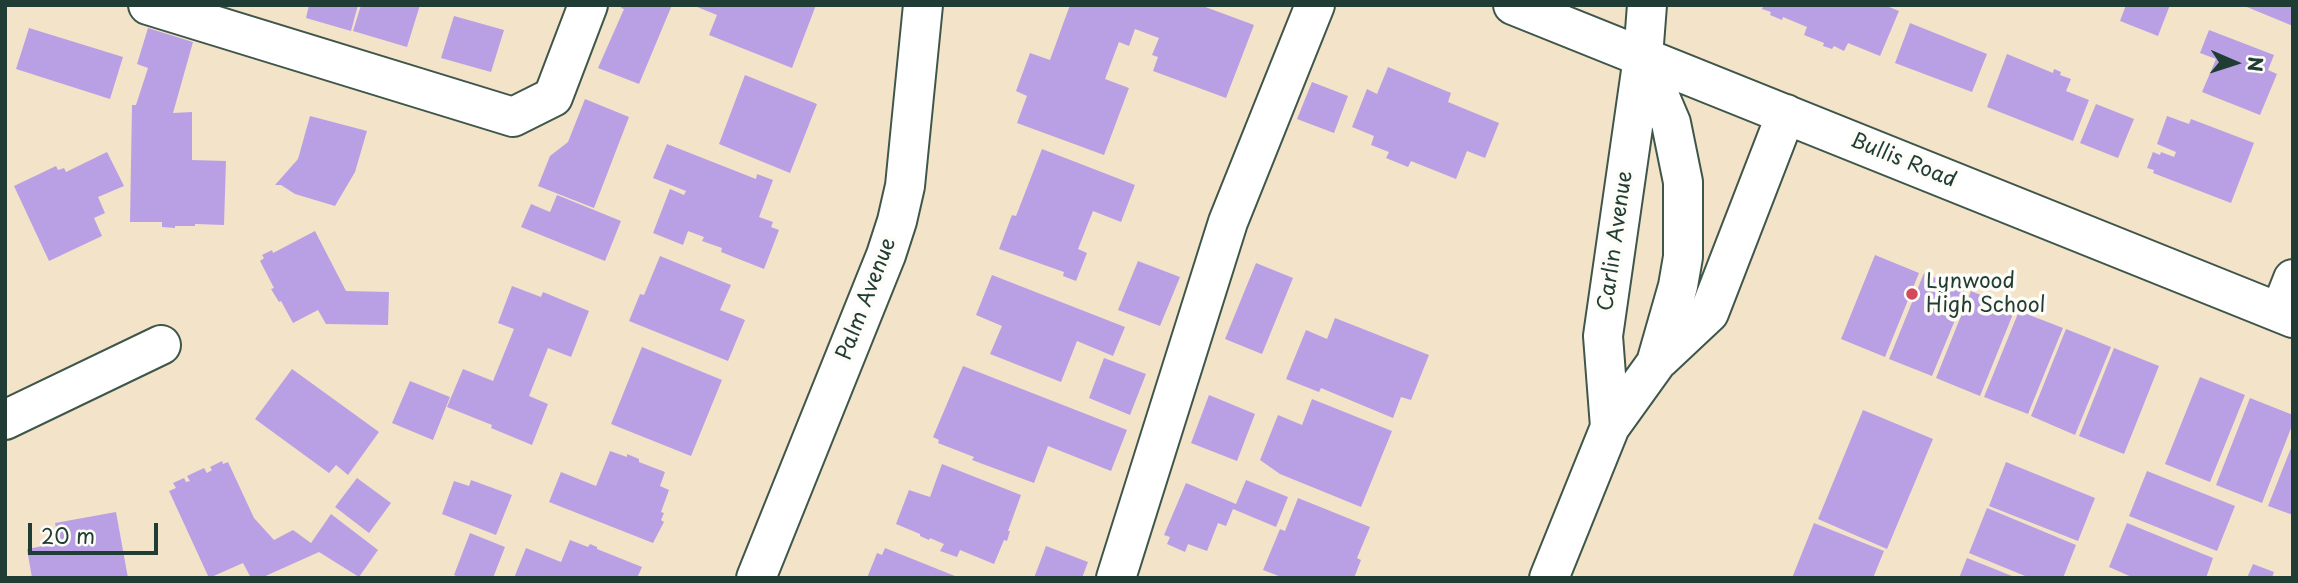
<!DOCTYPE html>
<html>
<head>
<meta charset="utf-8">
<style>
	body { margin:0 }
	#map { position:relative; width:2298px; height:583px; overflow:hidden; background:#f3e3c9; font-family:"Playpen Sans",sans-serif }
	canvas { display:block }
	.frame { position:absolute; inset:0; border:7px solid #1f3d34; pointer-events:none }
	.north { position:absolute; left:2200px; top:28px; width:70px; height:70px; -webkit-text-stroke:5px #fdfcf7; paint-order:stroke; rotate:93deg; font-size:19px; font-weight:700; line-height:28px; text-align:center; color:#1f3d34 }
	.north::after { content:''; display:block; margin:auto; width:24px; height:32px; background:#1f3d34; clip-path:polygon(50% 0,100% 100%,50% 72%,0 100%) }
	.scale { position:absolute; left:28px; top:523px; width:130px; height:32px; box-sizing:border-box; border:4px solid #1f3d34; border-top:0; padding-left:9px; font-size:21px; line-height:24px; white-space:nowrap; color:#1f3d34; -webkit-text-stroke:5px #fdfcf7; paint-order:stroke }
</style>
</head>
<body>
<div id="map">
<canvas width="2298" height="583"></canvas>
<div class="frame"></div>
<div class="north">N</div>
<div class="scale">20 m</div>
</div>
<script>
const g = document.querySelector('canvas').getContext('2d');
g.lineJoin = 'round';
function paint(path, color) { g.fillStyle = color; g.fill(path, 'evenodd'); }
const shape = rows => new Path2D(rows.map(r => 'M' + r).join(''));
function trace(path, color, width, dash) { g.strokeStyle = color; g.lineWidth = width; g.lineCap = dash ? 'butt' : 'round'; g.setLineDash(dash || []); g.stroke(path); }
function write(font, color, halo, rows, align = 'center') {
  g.font = font + ' "Playpen Sans",sans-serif'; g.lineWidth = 7; g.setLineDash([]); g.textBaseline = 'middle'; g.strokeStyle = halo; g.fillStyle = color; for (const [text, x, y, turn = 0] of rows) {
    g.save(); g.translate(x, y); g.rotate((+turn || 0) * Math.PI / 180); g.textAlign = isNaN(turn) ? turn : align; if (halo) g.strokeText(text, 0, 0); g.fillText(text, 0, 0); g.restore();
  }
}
const building = shape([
	[309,5,358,5,351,31,306,18],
	[361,5,420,5,407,47,353,31],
	[622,5,672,5,639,84,598,68,624,9,621,8],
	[692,5,816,5,792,68,709,35,717,15],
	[1070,5,1200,5,1254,25,1226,98,1153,71,1158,57,1152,55,1159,38,1135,29,1129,46,1119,42,1105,79,1129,88,1104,155,1017,123,1027,96,1016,91,1030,53,1050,60],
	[1764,5,1884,5,1899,11,1880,56,1848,43,1844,51,1834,46,1832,49,1823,46,1824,43,1804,35,1807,27,1783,17,1782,20,1770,15,1771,12,1762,9],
	[2126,5,2170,5,2158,36,2120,21],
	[2242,5,2293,5,2293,26],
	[454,16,504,30,491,72,441,58],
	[1910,23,1987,54,1972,92,1895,63],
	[29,28,123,57,110,99,16,69],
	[148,28,193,42,173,113,192,112,192,160,226,161,224,225,195,224,195,226,175,226,175,228,162,227,162,222,130,222,132,105,136,105,148,68,137,64],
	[2209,30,2274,55,2268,70,2277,74,2260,115,2202,92,2216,59,2200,53],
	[2007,54,2053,73,2054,69,2061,72,2060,75,2071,79,2066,91,2089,100,2073,141,1987,107],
	[1388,67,1451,93,1448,102,1499,123,1485,158,1467,151,1456,179,1411,161,1408,167,1386,158,1389,152,1371,145,1374,136,1352,127,1367,89,1377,94],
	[745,75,817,104,790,173,719,144],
	[1312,82,1348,96,1334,133,1297,119],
	[585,99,629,117,594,208,538,186,550,156,568,142],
	[2096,104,2134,119,2118,158,2080,143],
	[310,116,367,131,355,172,335,206,295,194,281,185,275,185,298,159],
	[2167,116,2189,124,2191,119,2254,143,2231,203,2153,173,2154,170,2147,168,2153,152,2160,155,2161,152,2174,157,2176,152,2157,144],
	[667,144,756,179,757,174,773,180,759,217,773,222,771,227,779,230,764,269,721,252,722,248,702,241,704,237,688,231,683,245,653,233,670,189,684,195,686,191,653,178],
	[1042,149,1135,185,1121,222,1093,211,1078,249,1087,253,1076,281,1063,276,1064,272,999,249,1012,215,1016,216],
	[107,152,124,186,98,197,105,213,94,218,102,236,49,261,14,186,56,166,58,170,64,168,66,172],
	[557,195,621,221,605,261,521,227,531,204,550,212],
	[315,231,346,291,389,292,388,325,326,324,318,310,293,323,281,301,279,302,271,289,274,288,260,261,264,258,262,255,272,250,273,253],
	[1875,255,1919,273,1885,357,1841,339],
	[660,256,731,285,720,310,745,320,728,361,629,321,640,294,644,295],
	[1138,261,1180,277,1160,326,1118,310],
	[1256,263,1293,278,1262,354,1225,339],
	[1924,273,1967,291,1932,376,1889,359],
	[992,275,1125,327,1113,356,1077,341,1061,382,990,354,1002,326,976,315],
	[512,286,541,297,543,292,589,311,571,357,548,348,529,396,548,404,532,445,491,428,492,425,447,407,463,369,493,381,514,329,498,323],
	[1971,291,2015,309,1980,396,1936,378],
	[2019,311,2063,328,2028,414,1984,397],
	[1335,318,1429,355,1411,400,1401,397,1393,418,1321,388,1319,392,1286,379,1306,330,1327,339],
	[2066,329,2111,347,2075,435,2031,416],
	[642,347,722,380,691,456,611,424],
	[2114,348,2159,366,2124,454,2079,436],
	[1104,358,1146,374,1130,415,1089,398],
	[963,366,1127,430,1111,471,1048,446,1034,483,972,460,974,457,938,443,939,440,933,437],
	[292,369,379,432,348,475,336,465,329,473,255,419],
	[2200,377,2245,395,2210,482,2165,464],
	[410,381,450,397,433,440,392,423],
	[1209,395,1255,414,1237,461,1191,443],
	[2250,398,2293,415,2293,423,2262,503,2216,485],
	[1312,399,1392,431,1361,507,1280,474,1260,460,1278,415,1302,425],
	[1863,410,1933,439,1887,549,1818,519],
	[2293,443,2293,515,2268,506],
	[610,451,627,457,627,454,639,459,639,462,665,472,660,486,669,490,661,512,664,513,661,520,664,522,653,543,549,502,561,472,596,486],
	[222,461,223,464,228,462,254,518,274,540,293,530,311,543,331,514,378,550,359,577,319,552,261,578,251,578,243,563,209,578,169,491,176,488,173,483,184,478,186,482,190,481,187,476,204,468,207,473,212,470,210,467],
	[2006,462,2095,498,2078,541,1989,506],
	[942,464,1021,495,1008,531,1010,531,1007,541,1004,540,994,564,960,550,957,557,940,551,944,544,930,538,929,540,920,536,920,534,896,524,909,490,930,497],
	[2147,471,2235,506,2217,551,2129,516],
	[357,478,391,503,369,533,335,507],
	[471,480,512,495,496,535,442,514,454,481,469,486],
	[1246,480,1288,497,1276,527,1233,509,1226,526,1218,523,1207,551,1188,544,1185,552,1167,544,1170,537,1164,535,1186,483,1236,504],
	[1298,498,1370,527,1357,558,1361,560,1354,578,1284,578,1263,570,1280,529,1285,531],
	[1987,508,2076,545,2063,578,2030,578,1969,553],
	[116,512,128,578,32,578,27,549,59,543,55,523],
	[1814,523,1884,551,1873,578,1792,578],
	[2127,523,2213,558,2206,578,2134,578,2109,567],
	[470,533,505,547,493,578,461,578,454,575],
	[570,540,588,547,590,544,597,547,597,549,642,567,637,578,514,578,526,548,561,562],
	[1046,546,1088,562,1082,578,1034,578],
	[885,548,960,578,867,578,877,553,882,555],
	[1967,558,2017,578,1959,578],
	[2253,564,2274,572,2272,578,2247,578]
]);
const minor = shape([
	[148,5,513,117,553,97,588,5],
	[1513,5,2293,318],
	[2280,312,2293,279],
	[1660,359,1709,313,1786,114],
	[5,420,161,345],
	[1610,427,1603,336,1643,57,1647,5],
	[756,578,886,255,897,221,905,186,923,5],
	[1116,578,1228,222,1315,5],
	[1549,578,1610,427,1656,363,1678,286,1683,257,1683,182,1671,123,1643,57]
]);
const markers = [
	[1912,294,7,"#d1495b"]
];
const streetNames = [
	["Bullis Road",1903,161,22],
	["Carlin Avenue",1616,241,-82],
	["Palm Avenue",867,299,-69]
];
const poiNames = [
	["Lynwood",1926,282],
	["High School",1926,306]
];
paint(building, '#b9a0e4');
trace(minor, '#3f564a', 42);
trace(minor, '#fff', 38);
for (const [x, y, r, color] of markers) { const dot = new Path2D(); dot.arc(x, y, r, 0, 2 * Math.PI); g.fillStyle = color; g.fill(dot); trace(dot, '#fdfcf7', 2.5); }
write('21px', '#1f3d34', '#fdfcf7', streetNames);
write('21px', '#1f3d34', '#fdfcf7', poiNames, 'left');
</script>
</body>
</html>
